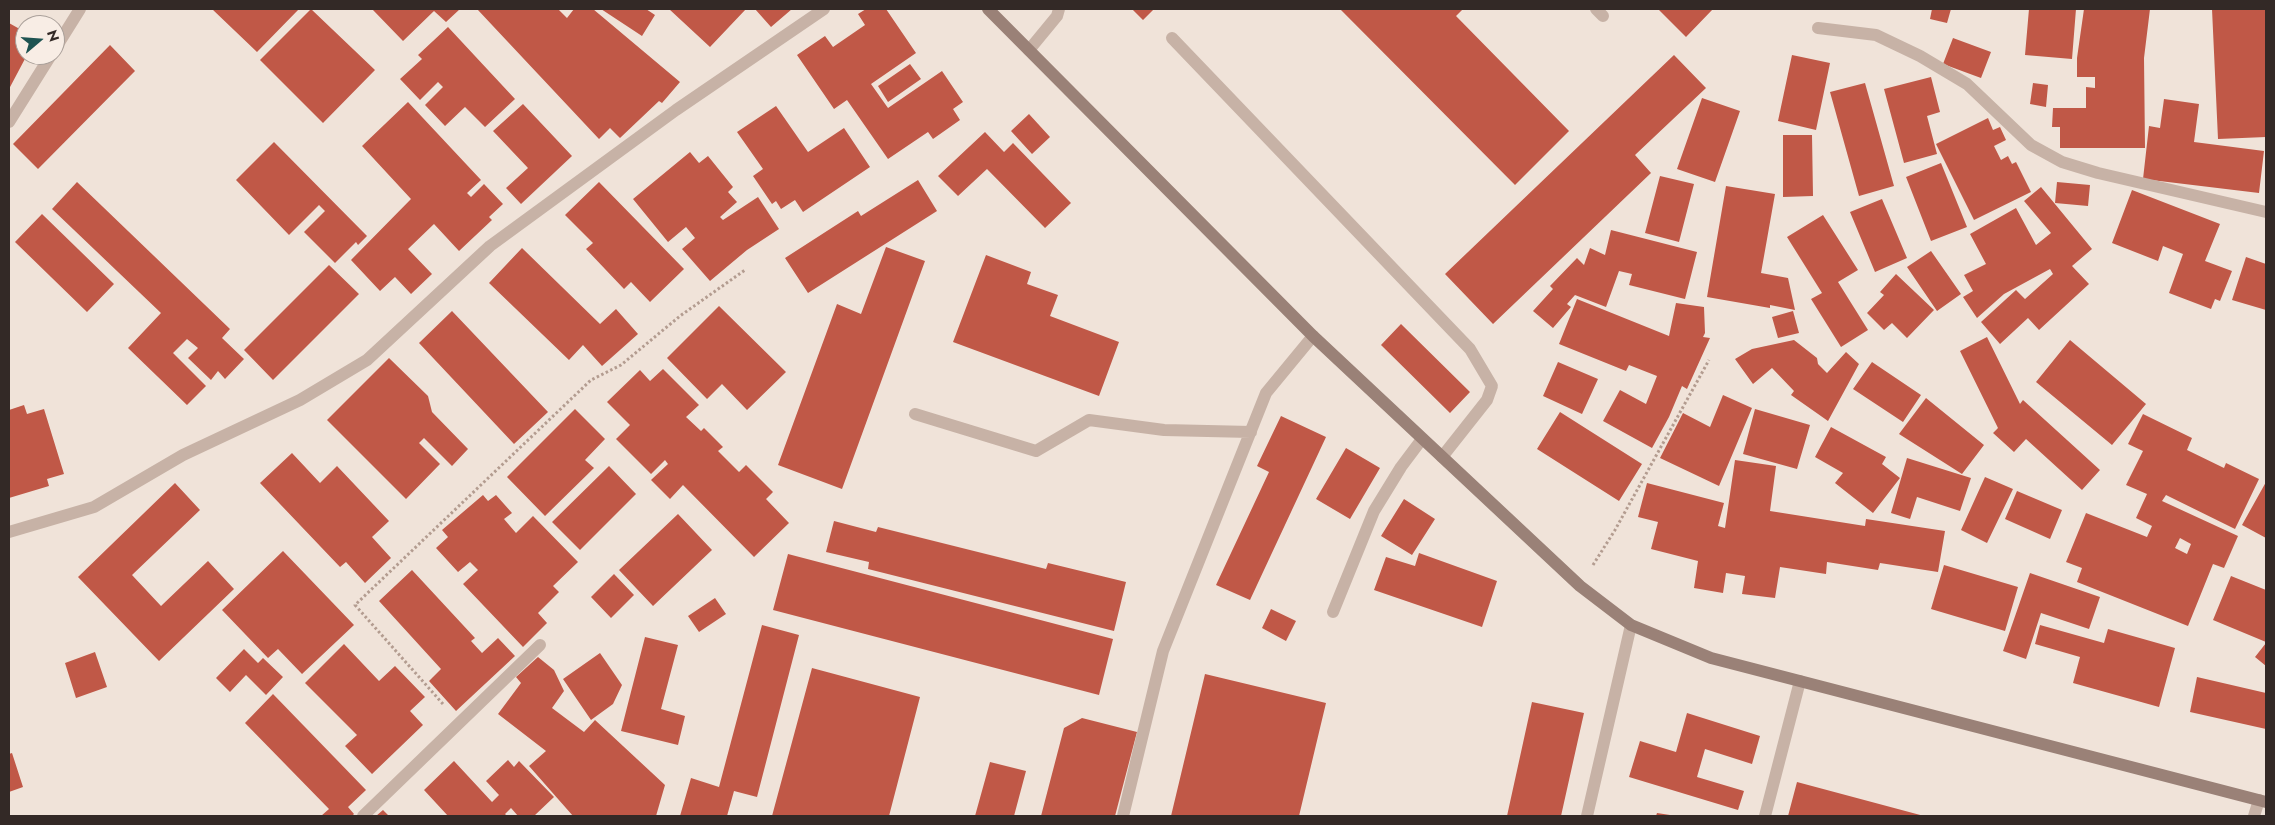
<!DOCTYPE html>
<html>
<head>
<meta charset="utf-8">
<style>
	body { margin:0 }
	#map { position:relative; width:2275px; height:825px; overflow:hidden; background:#f0e3d9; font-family:Jost,sans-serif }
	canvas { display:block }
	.frame { position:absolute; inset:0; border:10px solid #332926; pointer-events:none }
	.north { position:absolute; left:15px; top:15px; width:50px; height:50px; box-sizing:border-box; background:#f8ede5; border:1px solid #a99f99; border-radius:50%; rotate:72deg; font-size:14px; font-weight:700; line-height:20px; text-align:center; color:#332926 }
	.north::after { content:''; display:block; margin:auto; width:18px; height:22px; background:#1e5351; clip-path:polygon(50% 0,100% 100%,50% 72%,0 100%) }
</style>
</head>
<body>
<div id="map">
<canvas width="2275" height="825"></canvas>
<div class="frame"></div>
<div class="north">N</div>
</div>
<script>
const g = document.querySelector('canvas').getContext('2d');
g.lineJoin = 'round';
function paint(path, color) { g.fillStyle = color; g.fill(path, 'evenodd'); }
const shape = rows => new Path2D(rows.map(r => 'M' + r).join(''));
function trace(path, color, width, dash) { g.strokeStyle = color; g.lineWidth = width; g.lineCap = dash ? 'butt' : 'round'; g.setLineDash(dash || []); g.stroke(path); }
const building = shape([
	[212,9,299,9,257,52],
	[311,9,375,70,323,123,260,60],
	[372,9,460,9,446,22,434,11,403,41],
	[477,9,558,9,567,18,574,9,593,9,680,82,662,103,659,101,620,138,610,128,599,139],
	[601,9,646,9,655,15,642,36],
	[669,9,746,9,710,47],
	[755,9,792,9,771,27],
	[866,9,886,9,916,53,871,84,888,108,942,71,963,102,953,109,960,120,933,139,928,132,888,159,847,100,834,109,797,55,825,36,833,47,865,25,858,14],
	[1132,9,1154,9,1143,20],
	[1340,9,1463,9,1456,16,1569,131,1515,185],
	[1658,9,1713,9,1686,37],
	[1932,9,1951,9,1947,23,1930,19],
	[2029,9,2076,9,2072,59,2025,55],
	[2084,9,2150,9,2144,58,2145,148,2060,148,2060,127,2052,127,2053,108,2086,108,2086,87,2095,88,2095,77,2077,77,2077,58],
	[2212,9,2266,9,2266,137,2218,139],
	[9,23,25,32,25,55,27,55,9,89],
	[448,27,515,99,485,127,465,107,445,126,425,105,443,87,438,82,420,100,400,79,422,59,418,55],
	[1953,38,1991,52,1981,78,1943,64],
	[110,45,135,71,38,169,13,144],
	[1674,55,1706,88,1635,155,1651,173,1493,324,1445,274],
	[1792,55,1830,63,1816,130,1778,121],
	[910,64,921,79,888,102,878,86],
	[1931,77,1940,112,1927,116,1937,154,1904,163,1884,89],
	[1865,83,1894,186,1859,196,1830,92],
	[2033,83,2048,85,2046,107,2030,104],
	[1702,98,1740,111,1715,182,1677,169],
	[2164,99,2199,104,2194,142,2264,151,2259,193,2143,179,2149,126,2160,128],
	[408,102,481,180,467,193,471,197,484,184,503,204,489,217,492,220,459,251,434,224,408,249,432,274,411,294,395,277,380,291,351,260,411,199,362,146],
	[523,104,572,156,521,204,506,188,528,168,493,131],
	[776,106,808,152,844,128,870,167,803,212,795,200,781,209,776,201,772,204,753,176,763,169,737,132],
	[1029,114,1050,137,1032,154,1011,131],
	[1988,118,1993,130,2000,127,2006,140,1994,146,2001,160,2008,156,2012,164,2016,162,2031,192,1974,220,1936,144],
	[985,132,1004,152,1013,143,1071,203,1045,228,987,169,958,196,938,176],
	[1783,135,1812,135,1813,196,1783,197],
	[274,142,367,236,358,245,356,242,335,263,304,232,325,211,319,205,289,235,236,180],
	[690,152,699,163,708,156,733,187,728,192,737,202,720,217,723,220,758,197,779,229,747,250,710,281,682,249,695,238,686,227,668,242,633,199],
	[1941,163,1967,227,1931,241,1906,177],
	[1660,176,1694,184,1679,242,1645,233],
	[918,180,937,211,808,293,785,258,858,211,861,216],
	[77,182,230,329,222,338,244,359,225,379,218,371,211,380,188,358,198,348,187,339,173,353,206,386,187,405,128,348,161,313,52,209],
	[599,182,684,269,650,302,631,282,624,289,586,249,593,243,565,215],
	[2057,182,2090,185,2088,206,2055,203],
	[1726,186,1775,194,1761,273,1788,278,1795,310,1770,305,1770,308,1707,297],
	[2041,187,2092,249,2072,266,2089,284,2039,330,2028,318,2000,344,1981,322,2016,290,2025,299,2053,274,2050,269,2004,294,1977,318,1963,297,1973,291,1964,275,1986,264,1970,234,2016,208,2036,245,2051,233,2024,201],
	[2132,190,2220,224,2205,261,2232,271,2220,301,2215,299,2211,309,2169,293,2183,254,2163,246,2158,261,2112,243],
	[1882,199,1907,258,1875,272,1850,212],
	[42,214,114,284,87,312,15,242],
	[1823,215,1858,270,1838,282,1868,330,1841,347,1811,299,1822,293,1787,237],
	[1611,230,1697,252,1685,299,1629,285,1632,274,1619,271,1606,307,1575,295,1567,304,1571,307,1553,328,1533,311,1553,289,1550,286,1577,258,1584,265,1590,248,1605,255],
	[886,247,925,261,842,489,778,465,837,304,861,314],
	[522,248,600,324,616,309,638,334,602,366,583,345,569,360,489,283],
	[1931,251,1961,294,1937,311,1907,267],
	[986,255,1031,272,1027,284,1058,295,1050,316,1119,342,1099,396,953,342],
	[2246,257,2266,264,2266,310,2232,300],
	[329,265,359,294,273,380,244,350],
	[1896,274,1934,310,1907,338,1892,323,1884,330,1867,313,1884,295,1880,292],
	[1577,299,1669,336,1676,303,1704,307,1705,333,1703,337,1710,338,1687,389,1682,386,1669,417,1652,448,1603,421,1620,390,1646,404,1657,376,1629,365,1626,371,1559,344],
	[719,306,786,372,747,410,722,384,707,399,667,358],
	[452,311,548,412,514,444,419,343],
	[1793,311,1799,333,1778,338,1772,317],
	[1401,324,1470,392,1450,413,1381,345],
	[1987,337,2020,404,2023,400,2100,470,2082,490,2026,439,2014,452,1993,433,1998,428,1960,351],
	[1794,340,1817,358,1818,364,1827,373,1846,352,1859,364,1828,421,1791,395,1794,391,1772,368,1753,384,1735,359,1752,349],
	[2070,340,2146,404,2112,445,2036,382],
	[389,358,428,396,432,412,468,449,452,466,424,438,419,443,440,464,406,499,327,420],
	[1558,362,1598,379,1582,414,1543,396],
	[1872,362,1921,395,1903,422,1853,389],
	[663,369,699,405,686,417,701,431,704,428,723,447,718,451,739,472,746,465,773,492,766,499,789,523,754,557,683,485,670,499,651,480,668,464,665,460,651,474,616,439,630,425,607,402,640,370,650,381],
	[1723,395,1752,408,1719,486,1660,458,1683,413,1710,427],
	[1926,398,1984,445,1962,474,1899,434],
	[24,405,27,414,44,409,64,474,47,479,49,486,9,498,9,410],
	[575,409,605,439,585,460,594,468,545,516,507,477],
	[1755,409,1810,425,1797,469,1743,454],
	[1560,412,1642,464,1619,501,1537,449],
	[2143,414,2192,438,2187,450,2224,468,2226,463,2259,479,2235,529,2166,495,2162,501,2238,536,2224,568,2213,564,2188,626,2077,582,2082,568,2066,562,2086,513,2147,537,2152,526,2136,518,2147,494,2126,485,2143,451,2128,444],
	[2180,538,2191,544,2187,554,2175,548],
	[1281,416,1326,437,1250,600,1216,585,1269,472,1257,466],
	[1831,427,1886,457,1882,464,1900,478,1873,513,1835,483,1843,473,1815,457],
	[1346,448,1380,468,1350,519,1316,499],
	[292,453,320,483,337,466,389,521,372,537,391,558,365,583,346,562,340,567,260,483],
	[1907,458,1971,478,1960,511,1917,497,1910,519,1891,513],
	[1735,460,1776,466,1770,511,1865,526,1866,519,1945,531,1938,572,1880,563,1878,570,1827,562,1826,574,1780,567,1775,598,1742,594,1745,576,1726,573,1723,593,1694,588,1698,561,1651,549,1658,522,1638,517,1647,483,1724,503,1718,526,1725,528],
	[609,466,636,494,580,550,552,522],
	[1985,477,2013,489,1987,543,1961,530],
	[2266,482,2266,538,2242,525],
	[175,483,200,510,132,575,161,606,208,561,234,589,159,661,78,577],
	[2017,491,2062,510,2050,539,2005,519],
	[483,495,488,501,496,495,512,513,504,519,516,533,533,516,578,562,553,586,559,592,538,613,547,623,523,647,463,584,478,570,470,562,458,572,436,548,448,537,442,530],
	[1404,499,1435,519,1412,555,1381,536],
	[678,514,712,550,653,606,619,570],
	[834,521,876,532,878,527,1046,569,1048,563,1126,582,1114,631,868,569,869,562,826,552],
	[283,551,354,625,302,674,278,649,268,658,222,610],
	[1419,553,1497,581,1482,627,1374,590,1386,557,1415,566],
	[788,554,1113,639,1099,695,773,610],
	[1944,565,2018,587,2005,631,1931,609],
	[412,570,475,638,471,641,482,653,498,638,515,656,456,711,429,681,441,669,379,601],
	[2030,573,2100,597,2089,629,2041,613,2026,659,2003,651],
	[614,574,634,595,611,618,591,597],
	[2231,576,2266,590,2266,642,2213,620],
	[715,598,726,614,699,632,688,616],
	[1271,609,1296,621,1286,641,1262,628],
	[762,625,799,635,757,797,734,791,727,816,680,816,691,778,719,787],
	[2040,625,2104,643,2108,629,2175,648,2159,707,2073,683,2080,657,2035,644],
	[645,637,678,645,661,709,685,716,678,745,621,731],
	[2266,643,2266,666,2255,657],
	[344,644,379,681,395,666,425,697,410,711,423,725,372,774,345,746,357,735,305,683],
	[244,649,258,663,263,658,283,677,266,695,246,675,230,692,216,678],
	[95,652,107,687,76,698,65,663],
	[600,653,622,685,613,704,591,720,563,679],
	[538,657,554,670,564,691,552,708,584,732,595,720,665,785,656,816,573,816,529,766,546,751,498,714,521,683,516,677],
	[812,668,920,697,889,816,772,816],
	[1205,674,1326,703,1299,816,1171,816],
	[2197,677,2266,693,2266,729,2190,712],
	[273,694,366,790,348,807,354,814,352,816,321,816,329,809,245,723],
	[1532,702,1584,713,1561,816,1507,816],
	[1687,713,1760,736,1752,764,1705,749,1697,777,1744,791,1738,810,1629,777,1640,741,1676,752],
	[1082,718,1137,732,1115,816,1041,816,1064,728],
	[12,753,23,787,9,792,9,754],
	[508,760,514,767,519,761,554,797,534,816,518,816,511,808,505,814,507,816,448,816,424,790,454,761,492,802,499,795,486,781],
	[990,762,1026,771,1014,816,975,816],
	[1797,782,1924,816,1788,816],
	[383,810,389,816,376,816],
	[1657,813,1670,815,1670,816,1656,816]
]);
const path = shape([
	[1593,565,1615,530,1709,360],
	[443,704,355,605,591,380,621,365,680,316,745,270]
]);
const lane = shape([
	[1596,9,1603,16],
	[1172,38,1470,349,1492,386,1487,400,1442,457],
	[1029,50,1057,16,1059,9],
	[915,414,1036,451,1089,420,1164,430,1251,432],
	[1333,612,1374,511,1401,467,1422,439],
	[1123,816,1163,651,1266,393,1313,336],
	[1587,816,1631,625],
	[1765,816,1800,681]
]);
const street = shape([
	[1818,28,1876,35,1920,56,1967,84,2031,145,2062,162,2098,173,2266,212],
	[55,49,80,9],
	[9,122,51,55],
	[9,532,94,507,183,455,300,400,367,360,490,246,676,110,824,9],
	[363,816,540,645],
	[2254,816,2259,800]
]);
const secondary = shape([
	[988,9,1313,336,1580,586,1631,625,1711,658,2266,802]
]);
paint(building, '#c05847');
trace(path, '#b39c90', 3, [2.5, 2.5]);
trace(lane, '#c7b2a6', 12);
trace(street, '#c7b2a6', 12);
trace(secondary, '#9a8177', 12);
</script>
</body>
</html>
